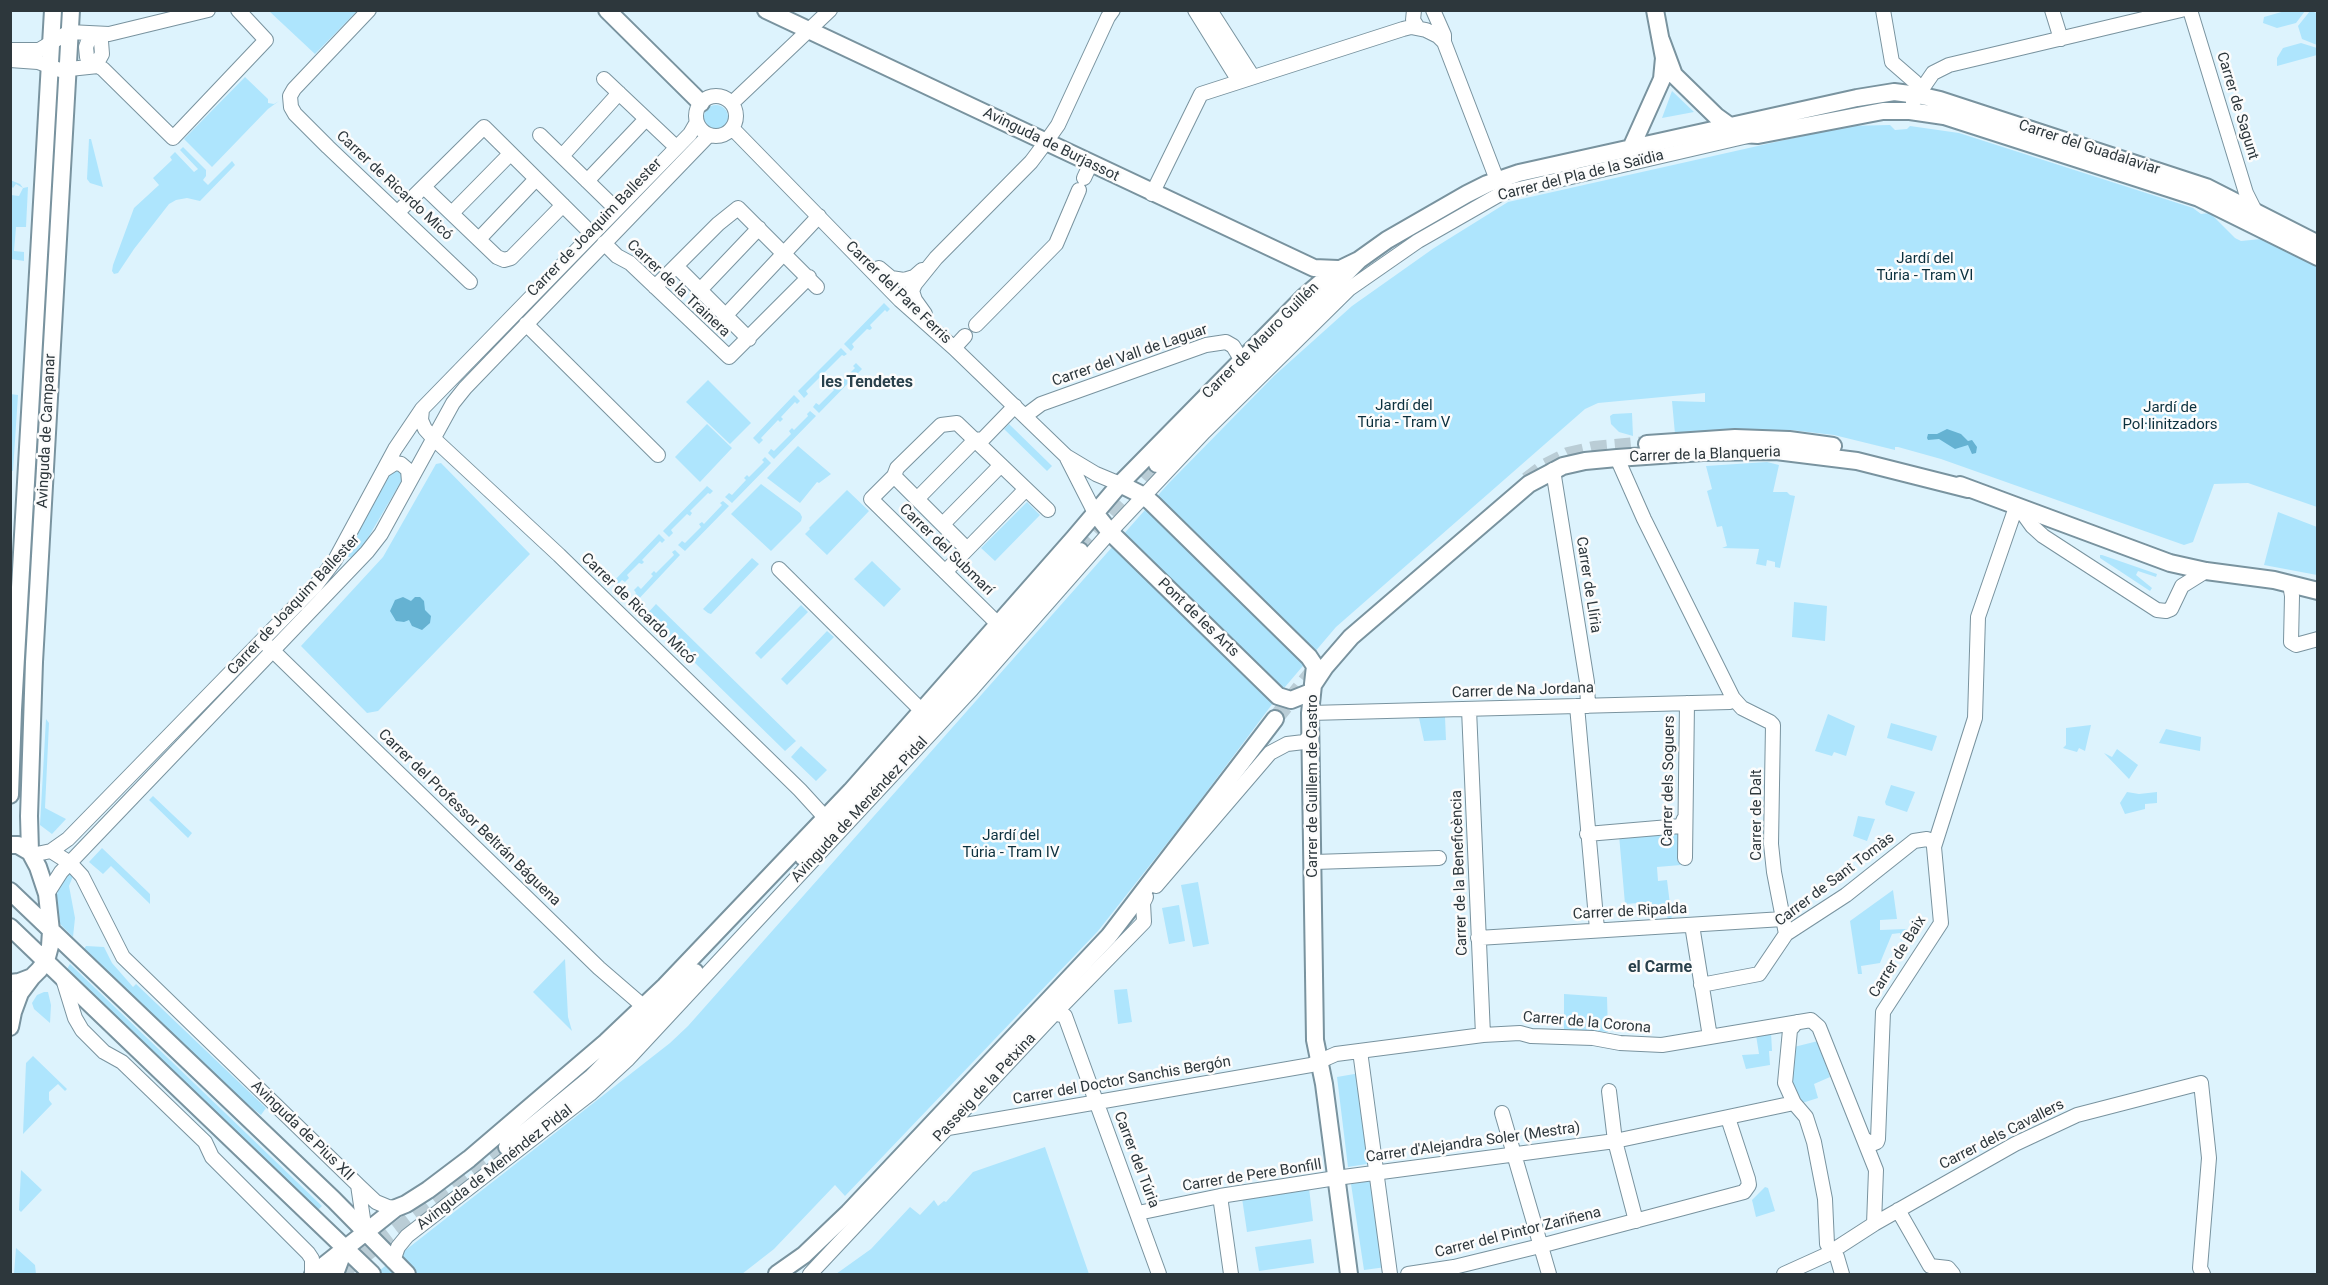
<!DOCTYPE html>
<html>
<head>
<meta charset="utf-8">
<style>
	body { margin:0 }
	#map { position:relative; width:2328px; height:1285px; overflow:hidden; background:#ddf3fd; font-family:Roboto,sans-serif }
	canvas { display:block }
	.frame { position:absolute; inset:0; border:12px solid #2d373c; pointer-events:none }
</style>
</head>
<body>
<div id="map">
<canvas width="2328" height="1285"></canvas>
<div class="frame"></div>
</div>
<script>
const g = document.querySelector('canvas').getContext('2d');
g.lineJoin = 'round';
function paint(path, color) { g.fillStyle = color; g.fill(path, 'evenodd'); }
const shape = rows => new Path2D(rows.map(r => 'M' + r).join(''));
function trace(path, color, width, dash) { g.strokeStyle = color; g.lineWidth = width; g.lineCap = dash ? 'butt' : 'round'; g.setLineDash(dash || []); g.stroke(path); }
function write(font, color, halo, rows, align = 'center') {
  g.font = font + ' Roboto,sans-serif'; g.lineWidth = 5; g.setLineDash([]); g.textBaseline = 'middle'; g.strokeStyle = halo; g.fillStyle = color; for (const [text, x, y, turn = 0] of rows) {
    g.save(); g.translate(x, y); g.rotate((+turn || 0) * Math.PI / 180); g.textAlign = isNaN(turn) ? turn : align; if (halo) g.strokeText(text, 0, 0); g.fillText(text, 0, 0); g.restore();
  }
}
const green = shape([
	[269,11,357,11,315,54],
	[2285,11,2305,11,2296,23,2277,28,2263,23,2264,17],
	[2310,11,2317,13,2317,45,2302,39,2298,26],
	[2301,43,2317,48,2317,55,2277,66,2277,58,2283,48],
	[245,77,268,99,268,103,274,104,279,101,268,109,212,167,184,139],
	[1672,91,1694,112,1662,118],
	'704 117a12 12 0 1 1 24 0a12 12 0 1 1-24 0Z',
	[1890,125,1895,130,1907,129,1910,126,1959,133,2193,208,2201,214,2210,213,2235,238,2241,241,2261,239,2317,266,2317,507,2248,483,2214,484,2193,542,2184,545,1941,459,1898,447,1895,447,1895,450,1834,435,1791,430,1782,434,1675,434,1672,401,1705,402,1705,393,1598,403,1585,409,1336,627,1285,687,1187,818,1098,931,845,1196,835,1185,774,1249,742,1274,375,1274,670,1043,688,1026,1168,484,1274,376,1352,306,1434,248,1508,202,1847,126],
	[89,139,91,139,103,187,90,183,87,179],
	[183,147,206,170,206,176,203,180,208,185,232,161,235,165,200,201,187,198,176,200,169,204,134,249,118,273,114,274,112,271,113,265,134,208,159,185,153,178,172,160,170,157,175,152,194,172,198,169,180,150],
	[10,180,20,184,23,188,28,187,26,227,16,227,14,251,24,252,24,261,11,259,11,195,19,196,23,188,16,184,13,188,11,186],
	[884,303,890,309,887,312,885,310,870,325,872,328,870,330,867,329,852,344,854,347,851,351,844,344],
	[841,348,847,354,844,356,842,355,824,373,826,375,823,378,821,376,806,391,808,394,804,398,798,391],
	[856,363,862,369,819,413,813,407,816,403,819,405,834,390,832,387,835,385,837,386,855,368,853,366],
	[708,380,751,423,730,444,686,402],
	[10,394,18,395,13,471,10,470],
	[794,395,800,401,797,404,795,402,781,417,783,419,780,422,778,420,761,438,763,440,759,444,753,438],
	[810,411,816,416,774,459,768,453,771,449,774,451,791,434,789,431,792,428,794,430,808,416,807,414],
	[1632,413,1633,436,1619,432,1611,424,1610,416,1613,414],
	[707,424,732,448,700,482,675,457],
	[1009,424,1052,466,1047,471,1004,429],
	[798,446,831,474,819,483,817,482,800,503,767,478],
	[765,457,771,463,732,503,725,497,729,493,732,495,746,480,744,478,747,475,749,477,764,462,762,460],
	[1767,462,1779,465,1773,492,1787,492,1790,495,1795,496,1780,568,1775,567,1775,562,1767,560,1766,566,1756,564,1759,549,1722,548,1727,546,1722,526,1717,527,1707,491,1712,489,1706,466],
	[441,463,530,554,378,711,367,713,301,646,383,557,436,464],
	[393,469,402,469,402,480,362,548,353,558,345,556],
	[761,484,800,513,802,517,801,521,771,551,731,514],
	[707,486,713,491,710,494,708,493,690,511,692,513,690,516,687,514,671,530,673,533,669,537,663,531],
	[847,490,869,511,827,555,805,534,810,529,809,528],
	[723,501,729,506,685,551,678,545,682,541,685,543,701,527,699,524,702,522,704,524,722,505,720,503],
	[1027,502,1040,515,995,561,981,548],
	[2278,512,2317,527,2317,575,2264,565],
	[659,534,665,540,662,543,660,541,642,560,644,562,642,564,639,563,627,575,629,578,625,582,622,580,616,586,612,583],
	[675,550,680,555,634,604,630,600,636,593,634,590,638,586,641,589,653,576,651,574,654,571,656,573,674,555,672,552],
	[2102,555,2157,574,2156,577,2138,571,2136,575,2152,588,2150,591,2100,558,2100,555],
	[752,558,759,564,711,614,708,613,703,609],
	[872,561,901,589,884,607,854,579],
	[1794,602,1827,606,1825,641,1792,637],
	[656,604,796,741,785,751,646,615],
	[801,605,808,612,761,659,755,653],
	[827,631,834,637,787,685,781,679],
	[1828,714,1855,726,1846,756,1834,752,1832,756,1815,751],
	[1445,717,1446,740,1424,741,1419,718],
	[46,719,49,723,45,808,66,819,52,834,40,825],
	[1891,723,1937,736,1932,751,1887,738],
	[2091,725,2085,751,2079,748,2077,752,2063,748,2066,745,2066,728],
	[2166,729,2201,737,2200,751,2159,743],
	[801,746,827,770,816,781,791,757],
	[2117,749,2138,765,2129,779,2104,753,2112,757],
	[1891,785,1915,792,1907,812,1886,805,1885,802],
	[2127,792,2139,794,2157,792,2157,803,2145,804,2145,809,2125,814,2120,803],
	[153,796,192,833,188,838,149,800],
	[1858,816,1875,819,1867,841,1853,836],
	[1679,830,1681,865,1657,867,1658,881,1667,880,1672,921,1668,921,1665,904,1652,905,1652,902,1625,904,1619,835],
	[102,848,150,894,150,904,111,866,103,874,89,862],
	[70,873,73,876,69,886,75,918,73,937,60,924,57,917,55,902,59,887],
	[1198,882,1209,944,1193,947,1181,885],
	[1893,890,1897,919,1880,920,1880,930,1907,929,1907,933,1901,941,1900,933,1892,934,1880,963,1861,966,1862,974,1858,974,1850,921],
	[1179,905,1185,941,1169,944,1162,908],
	[86,946,104,947,112,963,133,987,136,984,266,1108,261,1115,238,1097,84,949],
	[565,959,568,1017,572,1031,533,992],
	[70,964,322,1206,318,1210,67,969],
	[1127,989,1132,1022,1118,1024,1114,990],
	[44,992,48,992,51,1005,50,1023,34,1009,32,1003,37,995],
	[1564,994,1607,997,1608,1032,1564,1029],
	[1771,1032,1772,1051,1769,1051,1770,1065,1746,1069,1742,1055,1759,1054,1756,1035],
	[1818,1041,1830,1077,1814,1084,1818,1098,1802,1103,1791,1080,1794,1047],
	[33,1056,67,1089,65,1091,58,1084,49,1092,49,1100,52,1104,23,1134,26,1063],
	[1360,1073,1373,1163,1348,1167,1337,1077],
	[1045,1147,1089,1274,836,1274,871,1249,910,1207,920,1215,934,1200,938,1206,944,1201,946,1202,973,1172],
	[21,1170,42,1190,21,1212,19,1210],
	[1375,1180,1386,1267,1364,1270,1351,1184],
	[1765,1187,1768,1188,1775,1211,1756,1217,1752,1200],
	[1309,1188,1313,1221,1247,1232,1242,1198],
	[1311,1239,1314,1263,1259,1271,1255,1247],
	[16,1248,35,1265,36,1274,14,1274]
]);
const water = shape([
	[1947,429,1961,434,1968,441,1972,440,1977,447,1976,453,1972,454,1968,445,1955,449,1939,439,1928,440,1927,438,1928,434,1937,434],
	[415,597,420,597,424,601,425,610,431,616,430,623,422,630,412,626,409,620,404,622,396,621,390,611,395,600,403,597,411,601]
]);
const majorTunnel = shape([
	[1527,480,1544,467,1568,455,1594,449,1647,444],
	[1080,551,1157,464],
	[1275,719,1319,664],
	[339,1274,507,1147]
]);
const minor = shape([
	[369,10,294,89,290,96,291,107,295,114,328,147,470,282],
	[1195,10,1239,81],
	[1210,10,1253,77],
	[1414,10,1413,20,1418,28],
	[1433,10,1444,35,1444,42,1497,180,1504,188],
	[1883,10,1892,62,1915,82,1918,95],
	[2052,10,2061,39],
	[2190,10,2246,193,2255,211],
	[96,35,101,41,102,54,97,63,92,66,87,57,86,47,89,39,96,35],
	[10,50,39,50,69,32,109,34,208,10],
	[10,60,38,62,60,70,98,66,103,69,173,138,266,40,238,10],
	[604,79,676,147],
	'696 116a20 20 0 1 1 40 0a20 20 0 1 1-40 0Z',
	[1913,102,1933,73,1949,65,2181,10],
	[732,103,830,10],
	[732,128,900,300,954,348,1066,456,1096,474,1120,484],
	[540,135,616,209],
	[562,156,619,93],
	[1084,178,1090,165],
	[587,181,646,119],
	[424,187,497,257,504,260,511,258,563,205],
	[1152,194,1201,94,1403,29,1411,27,1426,30,1438,36,1444,42],
	[398,212,484,127,592,234],
	[452,213,510,154],
	[479,239,536,179],
	[604,243,617,256,630,263,729,357,809,277],
	[676,266,749,339],
	[879,268,891,278,904,280,914,277,922,270],
	[655,287,718,224,738,208,817,287],
	[700,290,759,228],
	[925,314,915,300,912,291,915,284,936,258,1031,162,1046,142,1058,125,1108,17,1113,10],
	[726,315,819,216],
	[526,324,658,455],
	[976,325,1056,244,1079,190],
	[954,348,965,336],
	[422,409,421,420,425,429,433,438,559,555,800,790,832,825],
	[1025,416,1041,404,1206,345,1226,342,1233,346,1241,359],
	[1067,458,1095,513],
	[1617,458,1644,519,1733,698,1742,708,1770,722,1773,725,1771,844,1774,872,1786,934],
	[384,470,395,463,401,464,408,470,409,482],
	[1553,470,1587,682,1588,706],
	[894,476,967,549],
	[917,499,975,440,983,439,1015,406],
	[2019,508,2032,526,2043,536,2157,610,2166,611,2171,609,2182,586,2206,571],
	[943,524,1001,465],
	[779,569,921,710],
	[945,572,1026,489],
	[2290,584,2292,596,2291,642,2296,645,2318,639],
	[998,624,871,499,894,476,897,468,941,425,957,423,1048,510],
	[268,646,599,968,650,1012],
	[1577,706,1597,929],
	[1469,709,1483,1035],
	[1310,713,1730,702,1733,698],
	[1587,834,1681,826,1684,819],
	[51,851,70,863,82,876,123,957,358,1185,365,1232],
	[32,855,51,851,68,839,316,585,335,560,395,449,422,409,690,134,697,122],
	[1685,858,1687,703],
	[1314,862,1439,858],
	[1156,886,1270,753,1287,744,1304,742,1311,735],
	[47,894,61,872,367,552,381,534,453,403,465,388,709,135],
	[1692,925,1710,1037],
	[1478,938,1783,919],
	[63,979,75,1018,82,1030,104,1052,122,1062,205,1142,212,1157,308,1253,312,1259,312,1274],
	[1701,985,1759,974,1786,934,1846,895,1914,841,1927,839,1933,842,1934,847],
	[1049,1012,1065,1016,1159,1274],
	[1797,1022,1790,1030,1785,1083,1794,1103,1806,1117,1814,1142,1825,1199,1827,1244,1837,1257,1842,1274],
	[1360,1051,1390,1274],
	[1609,1091,1615,1141,1636,1221],
	[1502,1113,1549,1274],
	[929,1127,948,1128,1311,1065,1336,1054,1483,1035,1520,1033,1531,1036,1593,1038,1620,1043,1662,1045,1811,1020,1819,1027,1876,1170,1874,1224],
	[1864,1139,1872,1144,1877,1142,1878,1139,1883,1012,1941,923,1934,847,1975,718,1978,617,2016,507],
	[358,1185,376,1202,388,1207,396,1208],
	[1220,1196,1231,1274],
	[1898,1210,1930,1266,1948,1268,1953,1274],
	[1138,1213,1220,1196,1336,1178,1615,1141,1794,1103],
	[393,1261,398,1247,407,1236,590,1094,628,1059,972,689,1110,532,1204,432,1349,289,1418,241,1502,193,1748,136],
	[810,1274,1055,1013,1144,922,1143,903,1146,897],
	[1408,1274,1454,1267,1540,1246,1744,1192,1749,1185,1748,1179,1728,1118],
	[1784,1274,1826,1255,1874,1224,2015,1144,2077,1115,2201,1083,2209,1158,2200,1268,2203,1274]
]);
const major = shape([
	[607,10,701,103],
	[766,10,1314,268,1338,269],
	[1661,40,1674,75,1716,116,1741,134,1758,135,1883,111,1910,111,1944,116,2199,198,2318,257],
	[1631,148,1662,79,1664,58,1655,10],
	[1647,444,1735,438,1789,440,1833,446],
	[1157,464,1359,260,1387,240,1467,194,1487,184,1519,173,1857,98,1894,92,1918,95,1940,100,2206,187,2318,244],
	[1120,484,1144,496,1152,503,1309,657,1315,666,1313,684],
	[1960,485,2170,563,2206,571,2274,580,2318,591],
	[1095,513,1110,532,1278,696,1291,700,1311,692],
	[10,795,13,710,53,10],
	[10,845,18,845,30,852,38,867,47,894,51,931,50,946,46,961,39,970,32,977,19,982,10,983],
	[30,852,29,816,34,662,71,10],
	[803,857,951,700,1080,551],
	[10,891,334,1200,407,1274],
	[10,927,372,1274],
	[10,1027,13,1012,20,993,32,977],
	[507,1147,591,1078,695,972],
	[313,1274,396,1208,406,1204,428,1190,469,1159,606,1042,665,986,851,791,1074,538,1120,484,1305,296,1332,273,1359,260],
	[335,1274,344,1250],
	[777,1274,804,1255,848,1213,1109,936,1275,719],
	[1349,1274,1324,1084,1315,1040,1310,713,1313,685,1325,667,1351,637,1529,484,1563,466,1585,461,1617,458,1703,452,1776,451,1857,461,1968,489]
]);
const streetNames = [
	["Carrer de Sagunt",2237,106,73],
	["Avinguda de Burjassot",1051,145,26],
	["Carrer del Guadalaviar",2089,148,18],
	["Carrer del Pla de la Saïdia",1581,176,-14],
	["Carrer de Ricardo Micó",394,186,43],
	["Carrer de Joaquim Ballester",595,228,-46],
	["Carrer de la Trainera",678,289,43],
	["Carrer del Pare Ferris",898,293,44],
	["Carrer de Mauro Guillén",1261,341,-45],
	["Carrer del Vall de Laguar",1130,356,-19],
	["Avinguda de Campanar",47,431,-87],
	["Carrer de la Blanqueria",1705,455,-2],
	["Carrer del Submarí",946,550,44],
	["Carrer de Llíria",1588,585,81],
	["Carrer de Joaquim Ballester",294,605,-47],
	["Carrer de Ricardo Micó",638,609,44],
	["Pont de les Arts",1198,618,44],
	["Carrer de Na Jordana",1523,691,-2],
	["Carrer dels Soguers",1669,781,-89],
	["Carrer de Guillem de Castro",1313,786,-90],
	["Avinguda de Menéndez Pidal",860,810,-47],
	["Carrer de Dalt",1757,815,-90],
	["Carrer del Professor Beltrán Báguena",469,818,44],
	["Carrer de la Beneficència",1460,873,-92],
	["Carrer de Sant Tomàs",1835,880,-37],
	["Carrer de Ripalda",1630,912,-3],
	["Carrer de Baix",1898,957,-58],
	["Carrer de la Corona",1587,1023,5],
	["Carrer del Doctor Sanchis Bergón",1122,1081,-10],
	["Passeig de la Petxina",985,1088,-47],
	["Avinguda de Pius XII",302,1131,44],
	["Carrer dels Cavallers",2002,1135,-27],
	["Carrer d'Alejandra Soler (Mestra)",1473,1143,-8],
	["Carrer del Túria",1136,1160,69],
	["Avinguda de Menéndez Pidal",495,1168,-38],
	["Carrer de Pere Bonfill",1252,1176,-9],
	["Carrer del Pintor Zariñena",1518,1233,-14]
];
const parkNames = [
	["Jardí del",1925,259],
	["Túria - Tram VI",1925,276],
	["Jardí del",1404,406],
	["Túria - Tram V",1404,423],
	["Jardí de",2170,408],
	["Pol·linitzadors",2170,425],
	["Jardí del",1011,836],
	["Túria - Tram IV",1011,853]
];
const neighbourhoodNames = [
	["les Tendetes",867,383],
	["el Carme",1660,968]
];
paint(green, '#aee5fd');
paint(water, '#65b2d2');
trace(majorTunnel, '#bacdd6', 16, [16, 8]);
trace(minor, '#79939f', 16);
trace(major, '#79939f', 20);
trace(minor, '#fff', 14);
trace(major, '#fff', 16);
write('15px', '#2d373c', '#fcfcfc', streetNames);
write('15px', '#0b303e', '#fcfcfc', parkNames);
write('bold 16px', '#29404b', '#fcfcfc', neighbourhoodNames);
</script>
</body>
</html>
